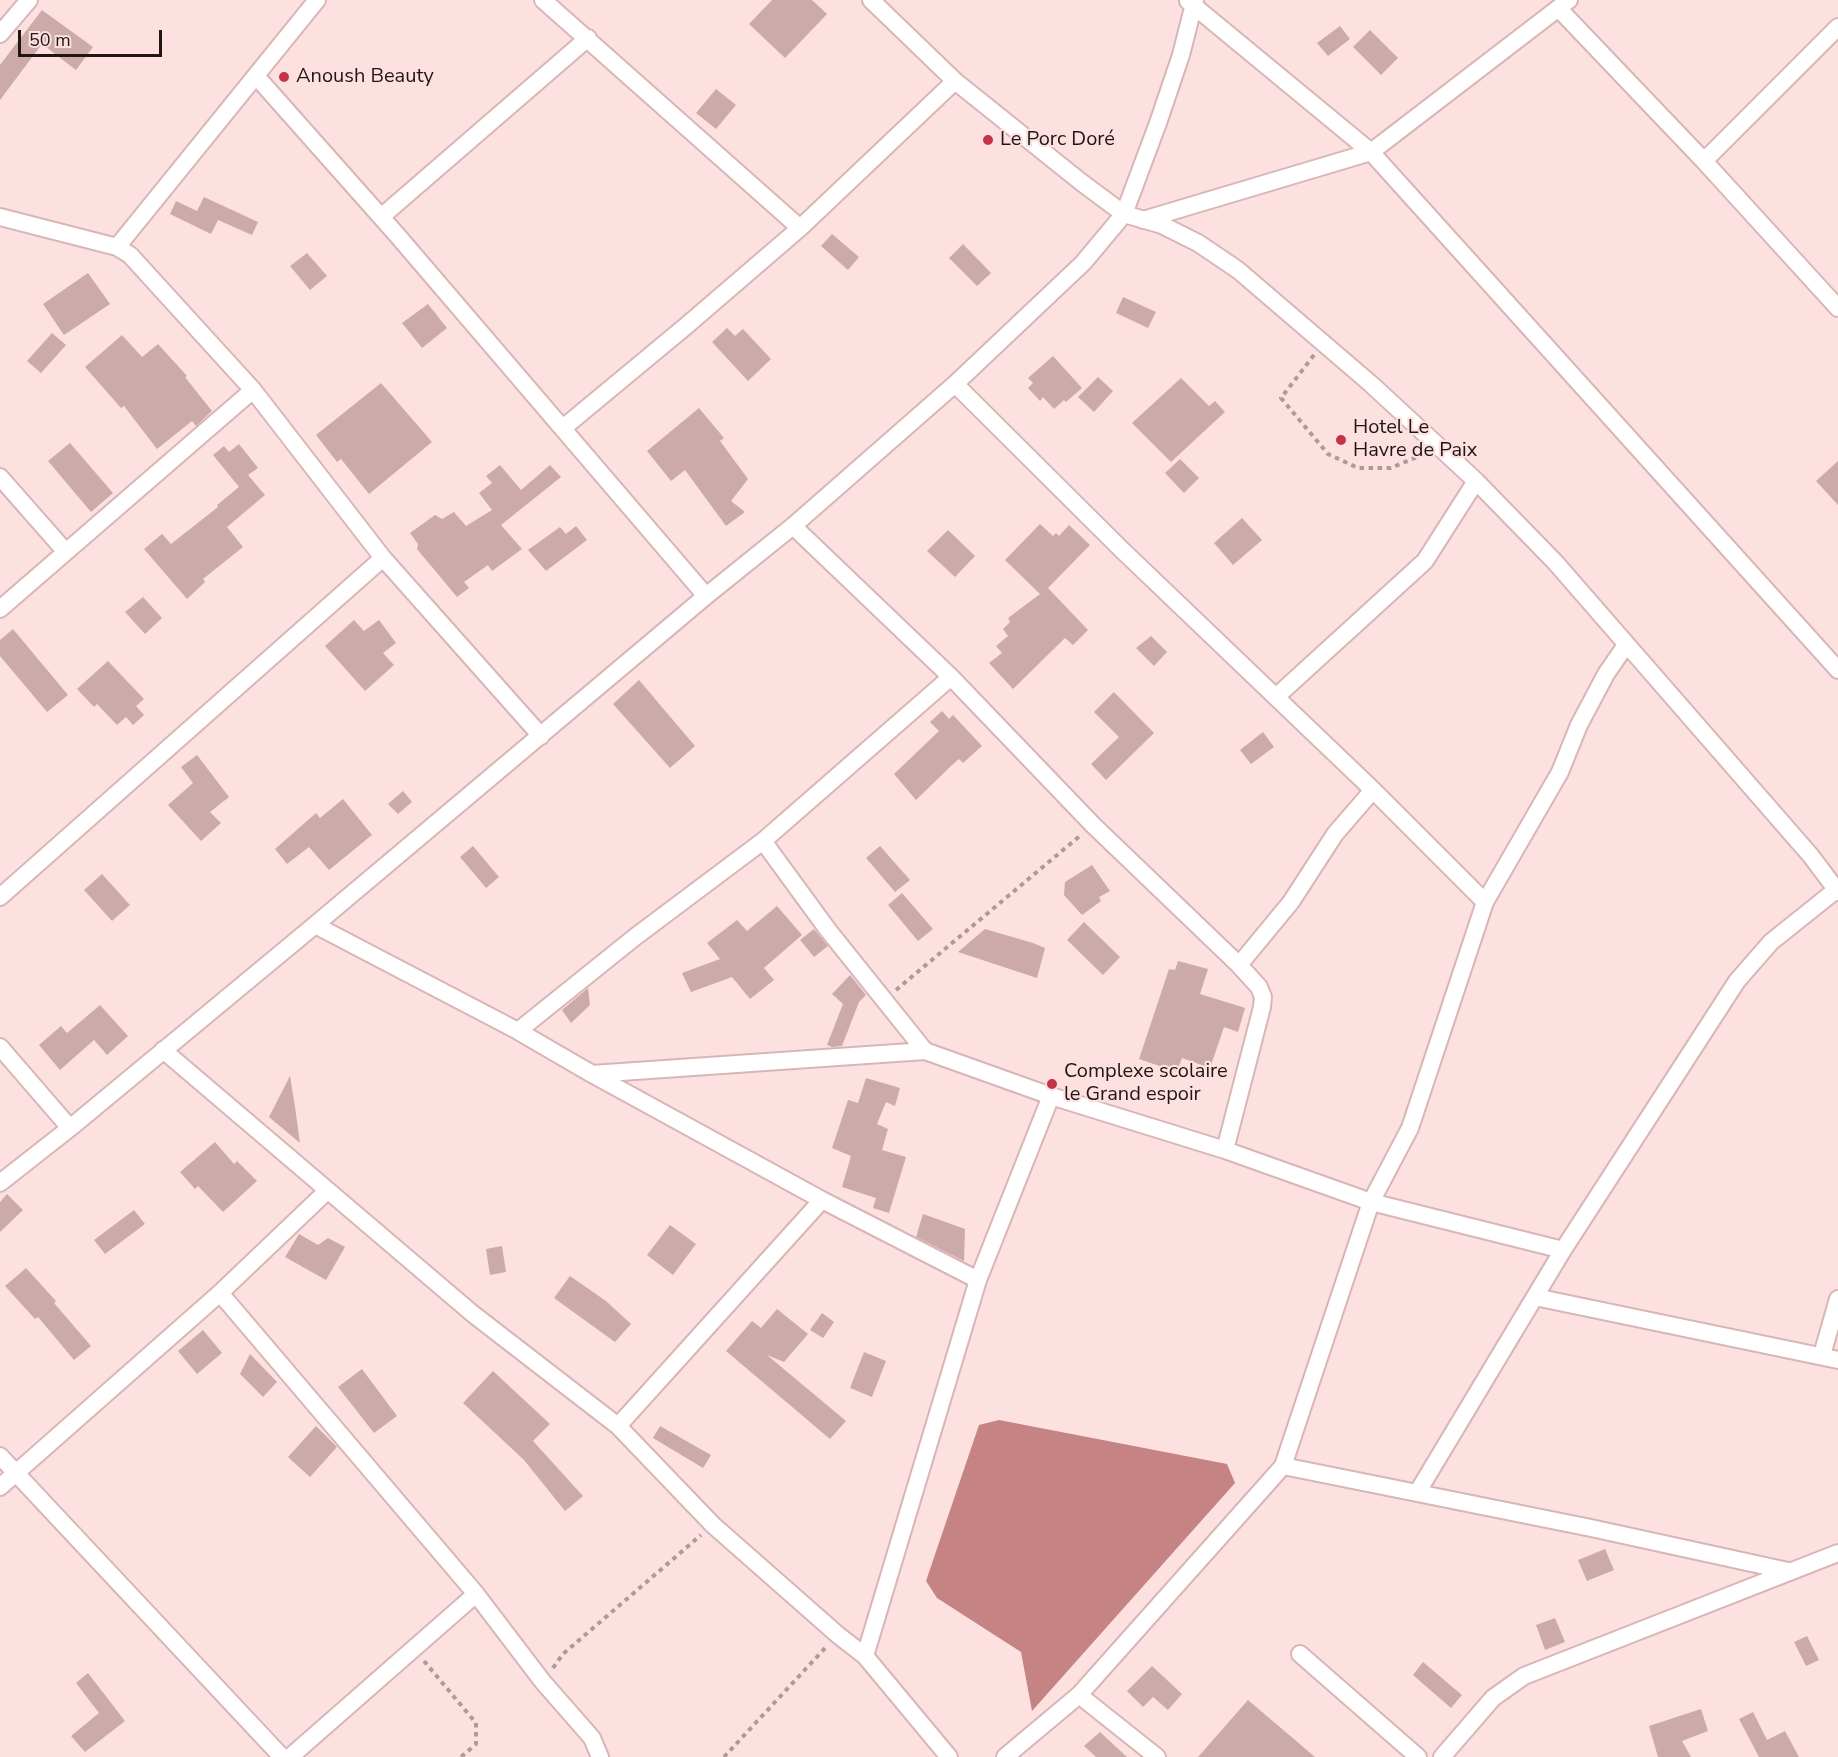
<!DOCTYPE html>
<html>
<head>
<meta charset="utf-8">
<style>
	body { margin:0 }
	#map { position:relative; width:1838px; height:1757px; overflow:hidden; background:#fde0e0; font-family:"Nunito Sans",sans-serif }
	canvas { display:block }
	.scale { position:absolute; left:18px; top:30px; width:144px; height:27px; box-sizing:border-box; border:3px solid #211515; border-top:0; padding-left:8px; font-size:18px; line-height:21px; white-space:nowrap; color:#211515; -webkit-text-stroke:4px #fde0e0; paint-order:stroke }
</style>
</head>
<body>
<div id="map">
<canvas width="1838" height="1757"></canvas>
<div class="scale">50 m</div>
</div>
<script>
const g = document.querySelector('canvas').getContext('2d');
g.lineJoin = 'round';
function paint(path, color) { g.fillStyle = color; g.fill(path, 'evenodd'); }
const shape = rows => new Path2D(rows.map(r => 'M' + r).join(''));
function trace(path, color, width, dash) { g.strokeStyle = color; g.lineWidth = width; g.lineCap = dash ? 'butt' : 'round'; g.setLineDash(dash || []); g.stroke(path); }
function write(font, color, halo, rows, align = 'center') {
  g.font = font + ' "Nunito Sans",sans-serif'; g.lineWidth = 4.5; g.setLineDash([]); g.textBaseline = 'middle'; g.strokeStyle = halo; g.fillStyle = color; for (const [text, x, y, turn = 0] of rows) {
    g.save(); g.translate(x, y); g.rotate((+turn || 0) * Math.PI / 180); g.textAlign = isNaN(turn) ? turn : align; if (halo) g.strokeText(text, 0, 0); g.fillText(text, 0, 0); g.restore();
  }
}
const water = shape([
	[999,1420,1227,1464,1235,1483,1032,1711,1021,1652,937,1598,926,1581,979,1425]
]);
const building = shape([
	[772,0,812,0,827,14,785,58,749,24],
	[42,10,93,47,76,70,42,44,0,100,0,65],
	[1340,26,1350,39,1328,56,1317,43],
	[1370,30,1398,58,1381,75,1353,47],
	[716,89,736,105,716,129,696,113],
	[204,197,258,222,252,235,218,220,211,234,170,214,176,201,197,211],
	[832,234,859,257,848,270,821,246],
	[963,244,991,273,977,286,949,258],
	[307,253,327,276,310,290,290,266],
	[88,273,110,304,64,335,43,304],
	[1123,297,1156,312,1148,328,1116,313],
	[428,304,447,328,422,348,402,323],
	[727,328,735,336,743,329,771,359,748,381,712,342],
	[52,333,66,345,41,373,27,361],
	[122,335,142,357,158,344,187,376,185,377,212,411,196,426,192,421,157,449,124,406,121,408,85,367],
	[1053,356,1082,388,1066,402,1064,400,1054,409,1043,397,1040,401,1028,388,1033,383,1028,378],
	[1098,377,1113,391,1094,412,1078,397],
	[1181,378,1209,406,1215,401,1225,412,1171,462,1132,423],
	[381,383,432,442,369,494,341,459,337,462,316,435],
	[699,408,724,438,720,441,748,479,731,501,745,512,726,526,685,470,671,481,647,451],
	[70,443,113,493,91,512,48,461],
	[239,444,258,468,248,475,265,495,227,527,243,547,203,579,205,582,187,599,144,549,162,534,171,544,218,507,217,505,239,487,213,455,224,446,229,452],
	[1180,459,1199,478,1184,493,1165,473],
	[1838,461,1838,505,1816,481],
	[500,465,521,490,550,465,561,477,501,525,522,549,492,571,488,565,464,582,469,588,457,597,417,549,418,544,410,533,435,515,442,519,454,512,466,526,492,510,479,493,492,483,486,476],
	[1242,518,1262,540,1233,565,1214,543],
	[1040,524,1053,536,1056,533,1059,536,1069,525,1090,545,1048,588,1088,630,1073,645,1065,638,1013,689,989,663,1002,653,996,646,1008,636,1003,629,1010,622,1008,618,1040,594,1005,560],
	[576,526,587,540,546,571,528,550,560,527,566,534],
	[948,530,975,556,955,577,927,551],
	[143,597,162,618,145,634,125,612],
	[354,620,364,631,379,620,396,643,383,653,394,665,365,691,325,646],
	[13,629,68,695,47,712,0,656,0,640],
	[1151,636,1167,652,1154,666,1136,648],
	[108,661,144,699,136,706,144,715,133,725,126,717,117,725,97,704,94,707,77,689],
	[639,680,695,746,670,768,613,704],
	[1114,692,1154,733,1106,780,1091,764,1119,737,1094,712],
	[942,711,949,719,953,715,982,746,963,763,959,759,952,765,916,800,894,774,939,731,930,722],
	[1263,732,1274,747,1251,764,1240,750],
	[197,755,229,797,210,812,221,823,201,841,168,805,193,783,181,767],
	[403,791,412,802,398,814,388,804],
	[343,799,372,835,329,870,309,847,287,864,275,849,316,813,320,818],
	[473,846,499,877,486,888,460,857],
	[880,846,910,880,895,892,866,858],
	[1092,865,1110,891,1099,897,1101,901,1082,915,1064,895,1065,882],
	[102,874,130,905,112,921,84,890],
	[902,893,933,929,918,941,888,905],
	[777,906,802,935,764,968,774,980,750,999,732,977,691,992,682,973,720,959,707,943,737,920,747,931],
	[1084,922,1120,957,1103,975,1067,940],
	[814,929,828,946,814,957,800,940],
	[985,929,1033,943,1045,948,1037,978,958,952],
	[1178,961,1208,969,1200,994,1245,1008,1238,1032,1224,1027,1210,1068,1182,1058,1177,1072,1139,1059,1169,969,1175,970],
	[850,975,866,995,859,1002,842,1046,832,1047,827,1045,843,1004,832,994],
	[588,988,590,1005,571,1023,562,1010],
	[100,1005,128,1036,107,1055,94,1040,60,1070,39,1045,61,1026,67,1033],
	[290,1076,295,1107,300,1143,269,1117],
	[866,1078,900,1088,895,1106,886,1102,877,1124,888,1129,882,1150,906,1157,889,1213,873,1208,876,1198,842,1187,851,1156,832,1148,848,1100,858,1103],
	[215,1142,234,1164,237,1161,257,1181,223,1212,198,1186,195,1189,180,1172],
	[7,1194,23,1210,0,1232,0,1202],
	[134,1210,145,1224,105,1254,94,1240],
	[923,1214,965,1229,964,1261,916,1237],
	[670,1225,696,1244,673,1275,647,1255],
	[299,1234,318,1245,328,1238,345,1247,326,1280,285,1257],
	[502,1246,506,1272,490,1275,486,1249],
	[26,1268,56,1301,54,1303,91,1346,74,1360,38,1317,35,1319,5,1286],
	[570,1276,606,1301,631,1324,615,1342,554,1298],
	[777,1309,808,1334,784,1362,767,1355,846,1421,830,1439,726,1351,752,1321,761,1328],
	[822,1313,834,1322,823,1338,810,1330],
	[203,1330,222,1353,197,1374,178,1351],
	[864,1352,886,1361,872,1397,850,1388],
	[250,1354,277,1382,263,1397,240,1374],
	[362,1369,397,1416,374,1433,338,1387],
	[493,1371,550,1424,533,1441,583,1496,565,1511,524,1460,463,1403],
	[316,1426,337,1447,310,1477,288,1457],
	[660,1426,711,1455,703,1468,653,1438],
	[1605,1549,1614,1570,1587,1581,1578,1560],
	[1555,1618,1565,1642,1545,1650,1536,1625],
	[1807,1636,1819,1660,1806,1666,1794,1642],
	[1423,1662,1462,1695,1451,1708,1413,1675],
	[1152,1666,1182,1694,1168,1710,1153,1697,1143,1707,1127,1691],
	[88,1673,125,1721,85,1752,71,1736,99,1713,76,1683],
	[1248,1700,1315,1757,1198,1757],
	[1701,1709,1708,1731,1682,1741,1691,1757,1658,1757,1649,1726],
	[1753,1712,1767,1740,1785,1731,1799,1757,1759,1757,1739,1719],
	[1100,1732,1127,1757,1096,1757,1084,1746]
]);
const path = shape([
	[1314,355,1281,398,1328,454,1358,468,1391,468,1424,454],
	[896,990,1081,835],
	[424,1661,476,1723,476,1744,461,1757],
	[553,1668,563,1654,701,1535],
	[724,1757,827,1646]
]);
const minor = shape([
	[543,0,800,228],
	[871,0,955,81,1081,182,1124,214,1162,225,1198,243,1238,270,1371,384,1476,481,1555,562,1811,856,1838,892],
	[1188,1,1371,152,1838,670],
	[1559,9,1704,161,1838,308],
	[0,34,29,0],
	[256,76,397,235,706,596],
	[1704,161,1838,27],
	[0,217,117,247,130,255,253,390,383,558,541,736],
	[381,217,588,38],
	[1143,220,1371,152,1569,0],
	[117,247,317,0],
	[955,384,1121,549,1373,790,1485,902],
	[563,428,686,326,800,228,955,81],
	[0,477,65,551],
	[793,526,951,677,1093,825,1239,965,1259,987,1263,997,1262,1007,1225,1150],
	[0,609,253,390],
	[1277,696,1425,561,1476,481],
	[763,841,828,930,925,1051,1051,1096,1225,1150,1371,1202,1563,1250],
	[0,897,383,558],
	[315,925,518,1031,592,1074,822,1200,978,1280],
	[1239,965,1291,902,1335,834,1373,790],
	[518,1031,635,937,763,841,951,677],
	[0,1047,70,1128],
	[163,1050,473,1314,618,1426,713,1525,838,1635,865,1656,949,1757],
	[592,1074,925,1051],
	[0,1183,70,1128,315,925,706,596,793,526,955,384,1083,263,1124,214,1158,123,1181,55,1195,0],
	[220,1293,476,1594,543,1682,592,1738,600,1757],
	[1535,1297,1838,1360],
	[1822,1355,1838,1299],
	[618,1426,822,1200],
	[0,1456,282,1757],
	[1283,1466,1591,1528,1788,1571],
	[0,1487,220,1293,327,1191],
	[1417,1493,1563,1250,1737,981,1771,942,1836,890],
	[1300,1654,1418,1757],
	[865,1656,978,1280,1051,1096],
	[1079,1695,1157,1757],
	[290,1757,476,1594],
	[1005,1757,1079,1695,1283,1466,1371,1202,1410,1128,1485,902,1560,772,1579,725,1606,674,1626,645],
	[1442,1757,1493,1698,1524,1676,1838,1553]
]);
const markers = [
	[284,77,6,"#c43446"],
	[988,140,6,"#c43446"],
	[1341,440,6,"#c43446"],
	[1052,1084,6,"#c43446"]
];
const poiNames = [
	["Anoush Beauty",296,77],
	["Le Porc Doré",1000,140],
	["Hotel Le",1353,428],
	["Havre de Paix",1353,451],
	["Complexe scolaire",1064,1072],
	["le Grand espoir",1064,1095]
];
paint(water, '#c68384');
paint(building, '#caa');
trace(minor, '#d9b6b6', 20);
trace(path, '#b09999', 4, [4.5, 4.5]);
trace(minor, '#fff', 16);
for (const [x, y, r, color] of markers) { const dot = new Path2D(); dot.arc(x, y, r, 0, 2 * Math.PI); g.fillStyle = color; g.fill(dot); trace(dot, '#fde0e0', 2); }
write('20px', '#211515', '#fde0e0', poiNames, 'left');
</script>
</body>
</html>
